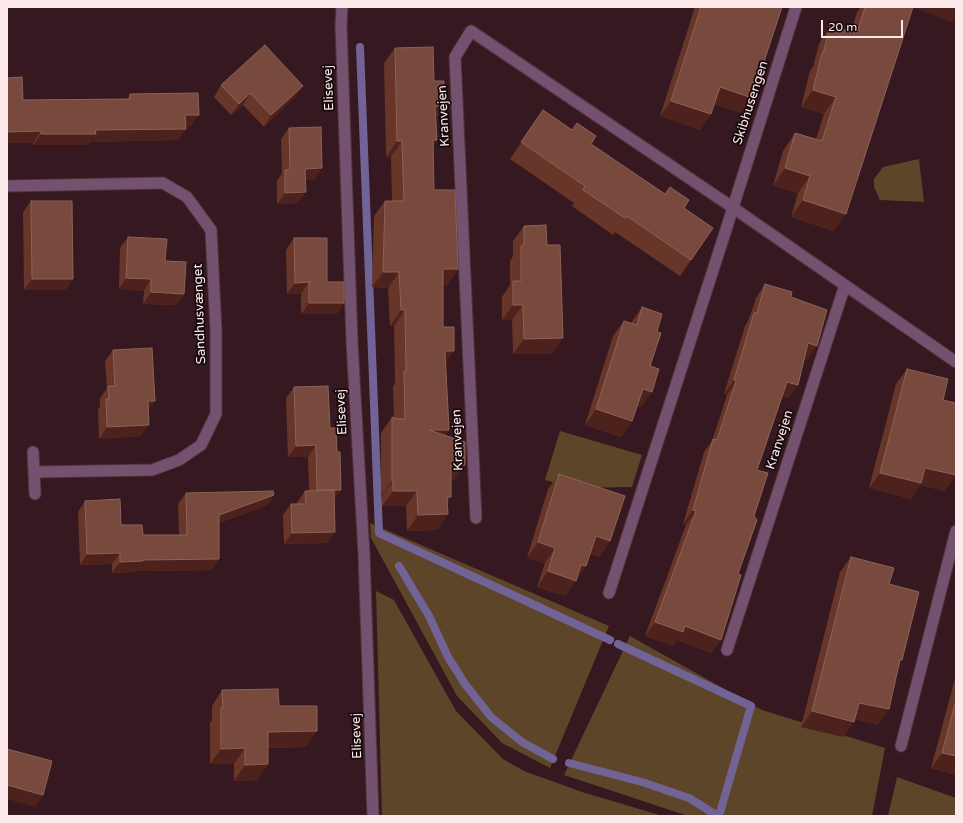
<!DOCTYPE html>
<html>
<head>
<meta charset="utf-8">
<style>
	body { margin:0 }
	#map { position:relative; width:963px; height:823px; overflow:hidden; background:#351820; font-family:"Varela Round",sans-serif }
	canvas { display:block }
	.frame { position:absolute; inset:0; border:8px solid #fde8ec; pointer-events:none }
	.scale { position:absolute; left:821px; top:20px; width:82px; height:18px; box-sizing:border-box; border:2px solid #fde8ec; border-top:0; padding-left:5px; font-size:12px; line-height:14px; white-space:nowrap; color:#fde8ec; -webkit-text-stroke:3px #15080b; paint-order:stroke }
</style>
</head>
<body>
<div id="map">
<canvas width="963" height="823"></canvas>
<div class="frame"></div>
<div class="scale">20 m</div>
</div>
<script>
const g = document.querySelector('canvas').getContext('2d');
g.lineJoin = 'round';
function paint(path, color) { g.fillStyle = color; g.fill(path, 'evenodd'); }
const shape = rows => new Path2D(rows.map(r => 'M' + r).join(''));
function trace(path, color, width, dash) { g.strokeStyle = color; g.lineWidth = width; g.lineCap = dash ? 'butt' : 'round'; g.setLineDash(dash || []); g.stroke(path); }
function write(font, color, halo, rows, align = 'center') {
  g.font = font + ' "Varela Round",sans-serif'; g.lineWidth = 3.5; g.setLineDash([]); g.textBaseline = 'middle'; g.strokeStyle = halo; g.fillStyle = color; for (const [text, x, y, turn = 0] of rows) {
    g.save(); g.translate(x, y); g.rotate((+turn || 0) * Math.PI / 180); g.textAlign = isNaN(turn) ? turn : align; if (halo) g.strokeText(text, 0, 0); g.fillText(text, 0, 0); g.restore();
  }
}
const green = shape([
	[919,159,924,202,880,200,874,187,874,179,883,167],
	[560,431,642,455,632,487,573,488,545,480],
	[370,523,609,626,550,768,502,743,457,696,371,538],
	[376,591,394,600,456,711,503,759,524,771,582,792,663,816,382,816],
	[630,636,762,710,885,748,872,816,688,816,564,775],
	[897,777,956,798,956,816,888,816]
]);
const stream = shape([
	[360,47,379,533,610,640],
	[399,566,429,616,448,657,465,684,491,717,522,742,553,759],
	[618,644,751,706,719,816],
	[569,763,642,782,689,798,718,816]
]);
const service = shape([
	[342,7,341,26,352,342,364,554,373,816]
]);
const minor = shape([
	[7,186,163,183,187,197,211,230,216,330,216,414,201,445,179,460,152,470,34,472],
	[33,452,35,494],
	[476,518,455,57,471,31,732,207,956,362],
	[609,593,724,236,796,7],
	[727,650,845,285],
	[901,746,956,531]
]);
const wall = shape([
	[695,7,782,7,742,113,714,104,711,114,700,130,660,116],
	[861,7,956,7,956,20,954,19,952,22,913,7,834,231,791,217,798,193,773,186,783,151,795,133,816,139,824,114,801,107,810,71,813,67,819,44,830,26,851,32,857,12],
	[395,48,434,81,444,106,436,118,437,140,433,145,434,190,458,269,447,285,443,285,443,327,446,363,445,435,454,480,451,480,447,502,448,514,437,530,407,531,406,506,382,506,382,497,381,497,381,433,392,417,394,418,393,387,395,383,394,326,390,326,388,288,372,287,374,216,385,201,392,201,391,157,386,157,384,63],
	[221,85,295,97,264,127,243,105,231,115,214,97],
	[130,94,191,126,186,126,186,129,178,140,90,142,88,145,33,145,33,143,23,100,127,99],
	[543,110,684,208,691,260,680,276,615,232,613,235,572,206,574,203,510,159],
	[289,128,314,180,306,180,298,203,277,204,277,181,282,173,281,139],
	[31,201,66,290,24,290,23,212],
	[524,226,547,245,563,338,552,354,513,354,512,320,502,320,502,297,510,285,510,261,513,256,513,241],
	[128,237,165,261,184,294,176,305,143,304,144,291,119,289,120,248],
	[294,238,327,282,337,314,301,314,301,294,287,294,286,250],
	[765,284,791,297,807,360,804,359,798,385,788,398,782,397,757,470,754,516,738,574,711,653,677,640,673,646,645,636,686,525,683,524,704,452,712,441,727,395,724,394,745,326,749,319,756,298],
	[642,307,657,332,650,366,641,407,637,406,632,421,621,437,585,425,613,336,624,321,631,323],
	[113,350,148,410,141,436,99,439,98,410,100,406,100,398,107,388,105,361],
	[907,369,943,400,945,491,920,485,911,499,869,488,896,384],
	[294,387,330,428,337,452,341,490,334,499,328,543,284,544,283,515,291,504,297,504,297,502,305,491,309,491,308,457,288,457,286,398],
	[559,474,600,557,590,554,586,566,565,596,537,587,545,563,527,558,548,489],
	[186,493,274,495,266,506,219,523,212,570,137,571,136,572,112,573,112,564,80,565,78,512,85,501,121,525,143,535,179,535,178,504],
	[851,557,889,584,900,664,878,725,855,719,843,737,801,727,840,572],
	[956,675,956,775,931,768],
	[222,690,279,706,306,747,268,748,268,764,257,780,234,781,234,764,210,764,210,723,212,720,212,706]
]);
const shadedWall = shape([
	[913,7,956,7,956,20,954,19,952,22],
	[303,86,295,97,264,127,271,115],
	[720,87,752,98,742,113,709,102],
	[813,90,836,97,824,114,801,107],
	[250,93,243,105,231,115,239,104],
	[671,101,711,114,700,130,660,116],
	[435,106,444,106,433,121],
	[185,115,199,115,191,126,177,126],
	[186,129,178,140,90,142,88,145,33,145,41,134,95,130],
	[41,131,33,143,7,143,7,132],
	[433,140,437,140,426,156],
	[397,141,402,141,391,157,386,157],
	[322,168,314,180,297,180,305,169],
	[785,168,810,176,798,193,773,186],
	[306,192,298,203,277,204,285,193],
	[803,200,846,214,834,231,791,217],
	[443,269,458,269,447,285,432,285],
	[383,272,399,272,388,288,372,287],
	[126,278,151,279,144,291,119,289],
	[32,279,73,279,66,290,24,290],
	[309,282,301,294,287,294,295,283],
	[151,292,184,294,176,305,143,304],
	[309,303,344,303,337,314,301,314],
	[513,305,523,305,512,320,502,320],
	[401,310,405,310,394,326,390,326],
	[563,338,552,354,513,354,524,339],
	[808,343,817,346,807,360,799,357],
	[445,351,454,351,443,367],
	[734,380,736,381,727,395,724,394],
	[787,382,798,385,788,398,777,396],
	[643,389,652,392,641,407,632,404],
	[148,401,155,401,147,412],
	[596,409,632,421,621,437,585,425],
	[149,425,141,436,99,439,107,427],
	[429,430,449,430,438,446],
	[316,445,308,457,288,457,296,446],
	[451,465,465,465,454,480,440,480],
	[925,468,956,475,945,491,920,485,911,499,869,488,880,473],
	[392,481,393,481,382,497,381,497],
	[317,490,341,490,333,501,309,501],
	[393,491,417,491,406,506,382,506],
	[274,495,266,506,211,526,219,515],
	[447,497,451,497,440,512],
	[693,510,696,511,686,525,683,524],
	[448,514,437,530,407,531,418,515],
	[335,532,328,543,284,544,292,533],
	[596,536,610,541,600,557,585,552],
	[538,542,555,548,545,563,527,558],
	[120,553,112,564,80,565,87,554],
	[219,559,212,570,137,571,136,572,112,573,120,562,143,560],
	[581,565,586,566,565,596,537,587,548,571],
	[655,622,685,626,721,640,711,653,677,640,673,646,645,636],
	[859,703,889,709,878,725,848,718],
	[812,711,854,722,843,737,801,727],
	[317,731,306,747,257,748,268,732],
	[245,748,234,764,210,764,221,749],
	[942,753,956,756,956,775,931,768],
	[268,764,257,780,234,781,245,765],
	[7,785,43,795,35,807,7,799]
]);
const building = shape([
	[701,7,782,7,752,98,720,87,711,114,671,101,701,7],
	[865,7,913,7,846,214,803,200,810,176,785,168,795,133,822,141,836,97,813,90,822,53,823,54,830,26,857,33,865,7],
	[265,45,303,86,271,115,250,93,239,104,221,85,265,45],
	[433,47,434,81,444,81,444,106,435,106,437,140,433,140,434,190,455,190,458,269,443,269,443,327,454,327,454,351,445,351,449,430,429,430,465,442,465,465,451,465,451,497,447,497,448,514,418,515,417,491,393,491,393,481,392,481,392,417,398,419,405,419,404,371,406,371,405,310,401,310,399,272,383,272,385,201,404,201,402,141,397,141,395,48,433,47],
	[22,77,23,100,130,99,130,94,198,93,199,115,185,115,186,129,95,130,96,134,41,134,41,131,7,132,7,78,22,77],
	[543,110,572,130,577,123,596,136,591,144,665,194,670,187,689,200,684,208,713,228,691,260,627,216,625,218,583,190,585,186,521,142,543,110],
	[321,127,322,168,305,169,306,192,285,193,285,170,290,170,289,128,321,127],
	[31,201,72,201,73,279,32,279,31,201],
	[546,225,547,245,560,245,563,338,524,339,523,305,513,305,513,281,521,281,521,246,524,245,524,226,546,225],
	[128,237,167,239,165,261,186,262,184,294,151,292,151,279,126,278,128,237],
	[294,238,327,238,327,282,344,282,344,303,309,303,309,282,311,282,295,283,294,238],
	[765,284,792,292,791,297,827,310,817,346,808,343,798,385,787,382,757,470,768,473,754,516,757,520,738,574,741,575,721,640,685,626,683,632,655,622,696,511,693,510,713,439,717,440,736,381,734,380,754,313,757,313,765,284],
	[642,307,662,314,657,332,661,333,650,366,659,369,652,392,643,389,632,421,596,409,624,321,637,325,642,307],
	[152,348,155,401,148,401,149,425,107,427,106,399,109,399,108,386,115,386,113,350,152,348],
	[907,369,948,379,943,400,956,403,956,475,925,468,921,483,880,473,907,369],
	[328,386,330,428,336,428,337,452,340,452,341,490,317,490,316,445,296,446,294,387,328,386],
	[559,474,625,496,610,541,596,536,586,566,581,565,576,581,548,571,555,548,538,542,559,474],
	[334,490,335,532,292,533,291,504,306,504,305,491,334,490],
	[273,491,274,495,219,515,219,559,143,560,143,561,120,562,120,553,87,554,85,501,120,499,121,525,142,525,143,535,187,535,186,493,273,491],
	[851,557,894,568,889,584,919,592,902,660,900,660,889,709,859,703,854,722,812,711,851,557],
	[278,689,279,706,317,706,317,731,268,732,268,764,245,765,245,748,221,749,221,707,223,708,222,690,278,689],
	[956,700,956,756,942,753,956,700],
	[7,749,52,761,43,795,7,785,7,749]
]);
const streetNames = [
	["Elisevej",329,88,-92],
	["Skibhusengen",751,103,-72],
	["Kranvejen",444,116,-93],
	["Sandhusvænget",200,314,-92],
	["Elisevej",342,412,-93],
	["Kranvejen",458,440,-92],
	["Kranvejen",780,440,-72],
	["Elisevej",357,736,-92]
];
paint(green, '#5c4528');
trace(stream, '#726397', 8);
trace(service, '#51353d', 13);
trace(minor, '#51353d', 13);
trace(service, '#73516f', 11);
trace(minor, '#73516f', 11);
paint(wall, '#683628');
paint(shadedWall, '#4d221c');
paint(building, '#78493d');
trace(building, '#8d6258', 1);
write('13px', '#fde8ec', '#15080b', streetNames);
</script>
</body>
</html>
